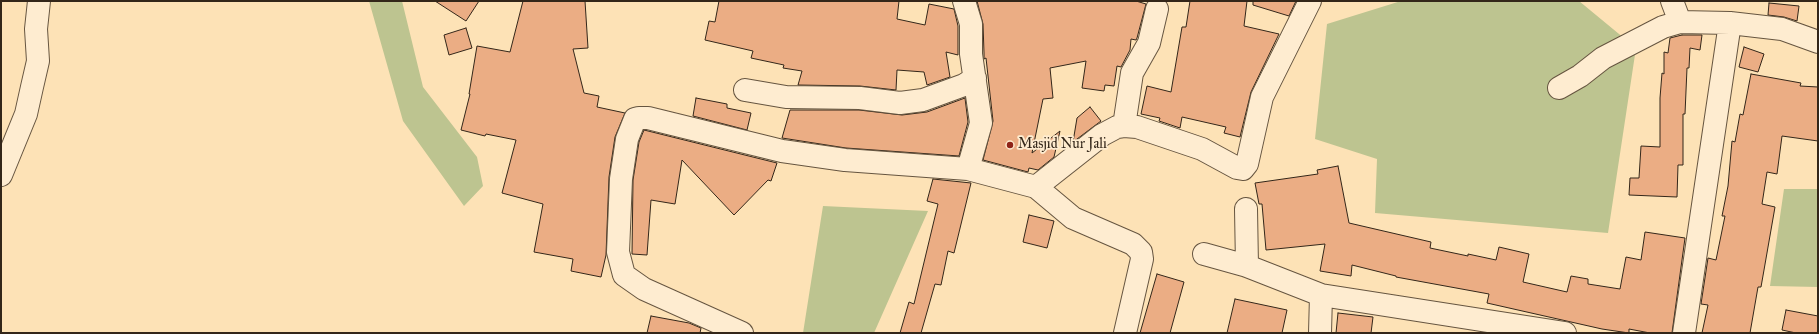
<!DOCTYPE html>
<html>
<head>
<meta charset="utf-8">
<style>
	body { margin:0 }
	#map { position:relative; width:1819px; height:334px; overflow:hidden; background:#fde2b6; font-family:"IM FELL Great Primer",serif }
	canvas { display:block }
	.frame { position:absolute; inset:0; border:2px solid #332619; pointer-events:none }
</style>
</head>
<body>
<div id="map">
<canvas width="1819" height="334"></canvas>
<div class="frame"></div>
</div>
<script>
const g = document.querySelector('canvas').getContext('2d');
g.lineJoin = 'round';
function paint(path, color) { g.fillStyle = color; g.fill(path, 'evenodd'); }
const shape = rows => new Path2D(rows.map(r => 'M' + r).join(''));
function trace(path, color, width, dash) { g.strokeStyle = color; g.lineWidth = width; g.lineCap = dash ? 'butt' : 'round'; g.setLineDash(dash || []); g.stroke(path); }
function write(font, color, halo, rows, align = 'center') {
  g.font = font + ' "IM FELL Great Primer",serif'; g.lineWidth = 3.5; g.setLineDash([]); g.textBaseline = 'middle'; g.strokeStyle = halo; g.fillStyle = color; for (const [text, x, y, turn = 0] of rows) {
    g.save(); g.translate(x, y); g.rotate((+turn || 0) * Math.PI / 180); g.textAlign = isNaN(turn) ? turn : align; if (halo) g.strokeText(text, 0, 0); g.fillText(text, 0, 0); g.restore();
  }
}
const green = shape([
	[369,1,402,1,423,87,477,157,483,186,464,206,403,121],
	[1401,1,1579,1,1636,48,1608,233,1375,213,1377,159,1315,139,1327,24],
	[1784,189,1818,189,1818,287,1770,286],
	[823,206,928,211,874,333,803,333]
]);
const building = shape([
	[435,1,479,1,466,21,435,1],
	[523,1,585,1,588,48,573,49,584,93,599,96,597,107,625,113,615,137,609,177,606,255,601,277,571,271,573,259,534,252,543,204,502,193,516,140,486,134,485,136,461,130,470,94,469,94,477,46,510,52,523,1],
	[719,1,899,1,897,19,925,25,929,4,954,9,958,26,958,55,946,52,950,77,927,85,924,72,897,70,896,90,860,86,798,85,802,71,783,68,784,65,751,58,753,51,705,40,709,21,715,22,719,1],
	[977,1,1136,1,1146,4,1137,38,1136,40,1131,39,1130,50,1121,67,1117,66,1114,86,1105,85,1104,91,1082,88,1086,61,1050,68,1053,98,1043,99,1032,153,1060,131,1054,157,1038,170,1029,168,1028,172,983,160,993,121,986,58,984,59,984,53,983,24,977,1],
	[1190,1,1247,1,1244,26,1279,34,1251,92,1240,137,1224,133,1226,127,1182,117,1180,128,1159,121,1160,118,1141,114,1147,86,1171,92,1182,27,1186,27,1190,1],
	[1253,1,1296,1,1289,16,1253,5,1253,1],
	[1769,3,1799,6,1797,21,1784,17,1768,15,1769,3],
	[466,28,472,48,449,55,444,35,466,28],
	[1682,35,1702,35,1700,50,1690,48,1689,68,1687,68,1685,114,1683,114,1683,165,1678,165,1677,197,1629,195,1630,178,1639,178,1641,146,1660,147,1660,98,1662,73,1664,74,1664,52,1668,53,1670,38,1682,35],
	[1744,47,1764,54,1758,72,1739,67,1744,47],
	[1751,74,1801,83,1800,86,1818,87,1818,141,1782,136,1777,174,1767,172,1762,204,1775,207,1764,270,1761,287,1758,287,1750,333,1702,333,1708,305,1701,304,1708,258,1716,260,1725,216,1722,216,1728,186,1732,141,1735,142,1740,114,1743,115,1751,74],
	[696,98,727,104,727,108,751,113,747,130,693,116,696,98],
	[965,98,968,122,959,156,846,148,782,138,790,110,859,110,902,115,927,112,965,98],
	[1090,107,1101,121,1073,142,1077,118,1090,107],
	[644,130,777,163,771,181,768,180,734,215,682,160,675,204,651,200,647,255,632,254,633,180,639,142,644,130],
	[1338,166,1349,223,1431,242,1430,248,1468,256,1468,254,1496,260,1499,247,1529,254,1523,282,1567,292,1571,276,1588,279,1588,284,1620,289,1626,257,1641,260,1645,232,1685,238,1672,333,1650,333,1629,329,1629,333,1602,329,1487,303,1489,294,1396,277,1396,276,1352,265,1351,276,1320,271,1325,244,1266,250,1262,204,1259,204,1255,183,1318,174,1317,170,1338,166],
	[933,179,971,183,954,253,948,251,941,285,935,284,921,333,900,333,909,302,914,304,938,204,927,201,933,179],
	[1029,215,1054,221,1047,248,1023,242,1029,215],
	[1157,274,1184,282,1170,333,1140,333,1157,274],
	[1235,299,1287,310,1282,333,1227,333,1235,299],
	[1786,310,1818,316,1818,333,1796,333,1782,330,1786,310],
	[1338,313,1373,317,1371,333,1336,333,1338,313],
	[651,316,689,323,701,328,700,333,647,333,651,316]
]);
const minor = shape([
	[964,1,971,24,971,54,981,123,968,169],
	[1672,1,1680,22],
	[1559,88,1580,76,1603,58,1663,27,1680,22,1730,23,1782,29,1818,42],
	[745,90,786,97,860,98,900,103,923,100,964,85,975,78],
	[1124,126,1132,73,1149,43,1157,9],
	[1,175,26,114,32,87,38,61,36,29,39,1],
	[1036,187,1102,135,1117,127,1124,126,1137,127,1202,149,1237,168,1243,169,1247,164,1262,97,1310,1],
	[1246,209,1247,266],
	[1204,254,1247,266,1321,295,1565,333],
	[742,333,644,289,624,275,618,252,621,179,627,139,635,119,639,118,648,118,782,151,845,160,968,169,1036,187,1073,218,1133,244,1141,252,1142,259,1125,333],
	[1320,333,1321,295],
	[1684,333,1730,23]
]);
const markers = [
	[1010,145,4,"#8f2418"]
];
const poiNames = [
	["Masjid Nur Jali",1018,145]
];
paint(green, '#bdc490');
paint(building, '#ebad84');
trace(building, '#332619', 1);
trace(minor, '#665540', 24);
trace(minor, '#feecd0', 22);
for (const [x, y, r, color] of markers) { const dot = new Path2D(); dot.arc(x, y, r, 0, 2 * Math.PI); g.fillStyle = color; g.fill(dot); trace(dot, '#feecd0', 1.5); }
write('14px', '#332619', '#feecd0', poiNames, 'left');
</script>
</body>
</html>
